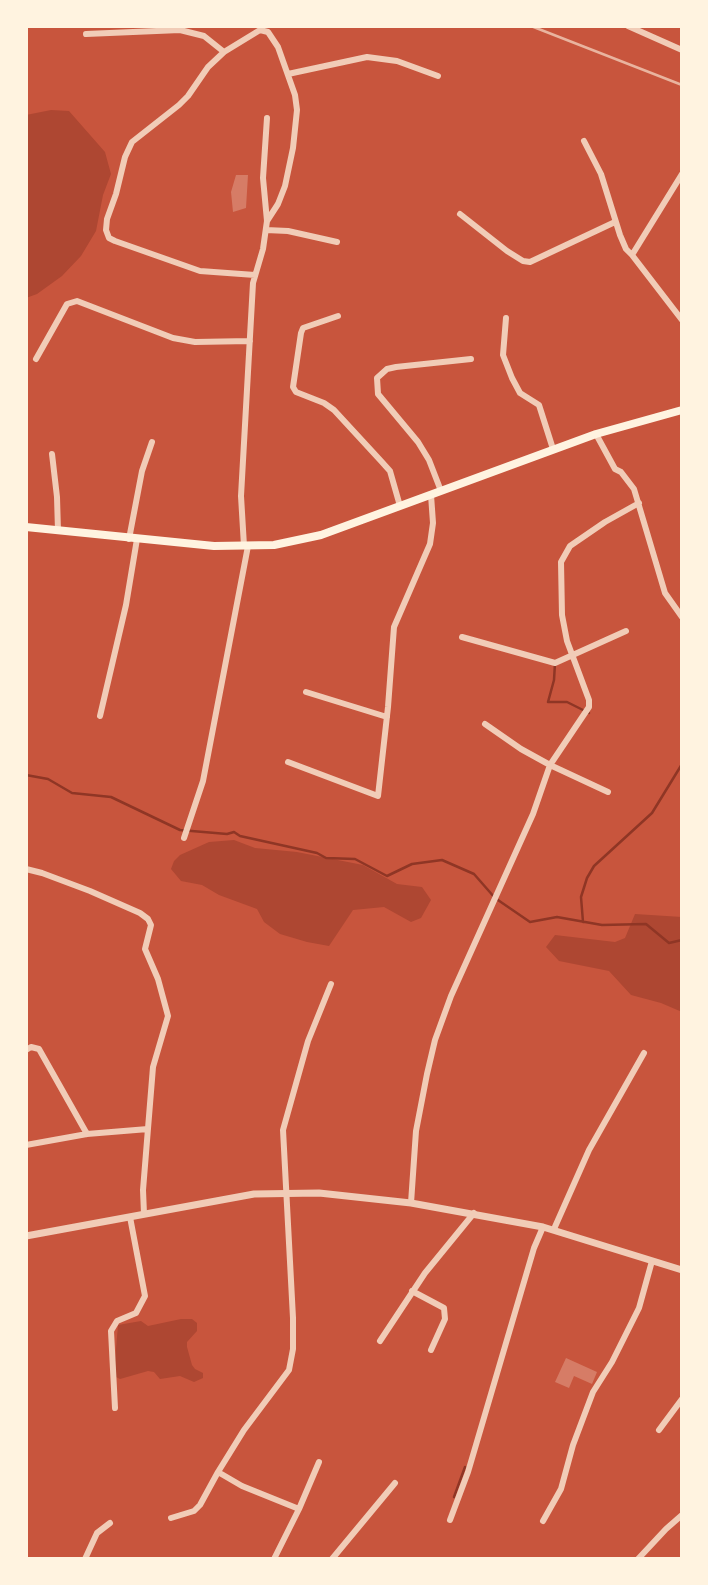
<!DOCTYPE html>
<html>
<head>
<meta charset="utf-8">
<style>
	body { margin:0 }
	#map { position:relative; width:708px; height:1585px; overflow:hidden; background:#c8553d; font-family:"Archivo Narrow",sans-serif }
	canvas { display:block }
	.frame { position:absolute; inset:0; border:28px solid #fff3e0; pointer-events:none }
</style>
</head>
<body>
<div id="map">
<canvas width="708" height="1585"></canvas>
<div class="frame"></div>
</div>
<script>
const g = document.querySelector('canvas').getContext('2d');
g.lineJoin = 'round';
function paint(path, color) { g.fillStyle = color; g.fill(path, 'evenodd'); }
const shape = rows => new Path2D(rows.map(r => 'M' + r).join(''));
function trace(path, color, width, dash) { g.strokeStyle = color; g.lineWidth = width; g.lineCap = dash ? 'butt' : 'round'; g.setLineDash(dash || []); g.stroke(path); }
const green = shape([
	[51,110,69,111,105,152,111,174,103,195,96,231,81,256,62,276,37,294,26,298,26,115],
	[234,840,255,848,297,852,363,865,397,884,422,887,431,900,421,918,411,922,384,907,353,910,329,946,307,942,280,934,264,922,257,909,219,895,202,885,181,881,171,869,174,861,180,855,209,842],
	[635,914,682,917,682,1012,661,1003,631,995,609,971,559,961,546,947,555,935,615,942,625,938],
	[181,1319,192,1319,197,1323,197,1331,187,1342,187,1347,192,1365,195,1369,203,1373,203,1378,194,1382,180,1376,160,1379,154,1372,148,1371,120,1379,116,1377,114,1373,118,1325,141,1321,148,1326]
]);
const stream = shape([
	[555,663,554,680,548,702,567,702,589,713],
	[26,775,48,779,72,793,111,797,180,830,227,834,234,832,240,836,317,853,326,858,355,859,387,876,412,864,442,860,474,874,495,898,530,922,557,917,602,925,646,924,669,943,682,940],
	[583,922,581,897,587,878,594,866,652,813,682,764],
	[454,1497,465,1467]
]);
const building = shape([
	[236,175,248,175,246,208,233,212,231,192],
	[566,1358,597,1372,592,1384,574,1376,569,1388,555,1382]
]);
const minor = shape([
	[628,26,682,50],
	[86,34,180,30,204,36,224,52],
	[288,74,367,57,397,61,438,76],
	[584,141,601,174,620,235,626,249,632,255],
	[682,174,632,255,682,320],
	[460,214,507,251,523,261,530,262,615,222],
	[266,230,288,231,337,242],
	[255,275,200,271,115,241,109,238,106,230,107,219,116,194,125,157,132,142,179,105,188,96,208,67,224,52,260,30,268,32,278,47,295,95,297,110,293,148,285,186,278,204,267,221],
	[338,316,303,328,301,333,293,387,296,392,324,403,334,410,381,461,390,471,400,506],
	[506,318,503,355,512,378,520,393,539,405,553,449],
	[36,359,67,304,77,301,173,338,195,342,250,341],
	[596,434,615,469,621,472,634,489,665,593,682,617],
	[52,454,57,497,58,531],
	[441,491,429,460,418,442,378,394,377,378,387,369,396,367,471,359],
	[129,539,142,471,152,442],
	[244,546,241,496,253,283,263,249,267,221,263,178,267,118],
	[462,637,555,663,626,631],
	[306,692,387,717],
	[100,716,126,605,137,539],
	[485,724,521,749,550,765,608,792],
	[288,762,378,796,388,707,394,627,430,544,433,523,431,495],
	[184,838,203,781,248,546],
	[26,869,42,873,90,891,140,913,148,919,151,925,145,949,158,979,168,1016,153,1067,143,1190,144,1214],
	[26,1050,31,1047,39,1049,87,1134],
	[26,1145,87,1134,148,1129],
	[411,1203,416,1131,427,1074,435,1040,451,996,533,814,550,765,589,707,589,700,567,641,562,615,561,562,570,546,605,522,639,503],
	[554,1229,589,1150,644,1053],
	[412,1291,444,1308,445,1319,431,1350],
	[380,1341,425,1273,474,1213],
	[115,1408,111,1331,117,1321,136,1313,145,1296,130,1217],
	[659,1430,682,1399],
	[299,1509,319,1462],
	[171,1518,194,1511,200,1505,218,1472],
	[450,1520,468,1472,534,1248,543,1227],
	[543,1521,561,1489,573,1445,593,1392,612,1362,639,1308,652,1261],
	[85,1559,97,1533,110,1523],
	[274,1559,299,1509,242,1486,218,1472,244,1430,289,1370,293,1349,293,1318,283,1130,308,1041,331,984],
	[332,1559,395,1483],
	[638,1559,666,1529,682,1515]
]);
const tertiary = shape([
	[26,1236,254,1194,319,1193,411,1203,543,1227,682,1270]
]);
const secondary = shape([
	[26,527,214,546,274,545,321,535,596,434,682,410]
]);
const rail = shape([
	[531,26,682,85]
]);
paint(green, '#ae4732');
trace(stream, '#8f3625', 2.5);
paint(building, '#d67c66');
trace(minor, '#f1ccb7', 6);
trace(tertiary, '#f1ccb7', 7);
trace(secondary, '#fff3e0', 8);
trace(rail, '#e9b49f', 2.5);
</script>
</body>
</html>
